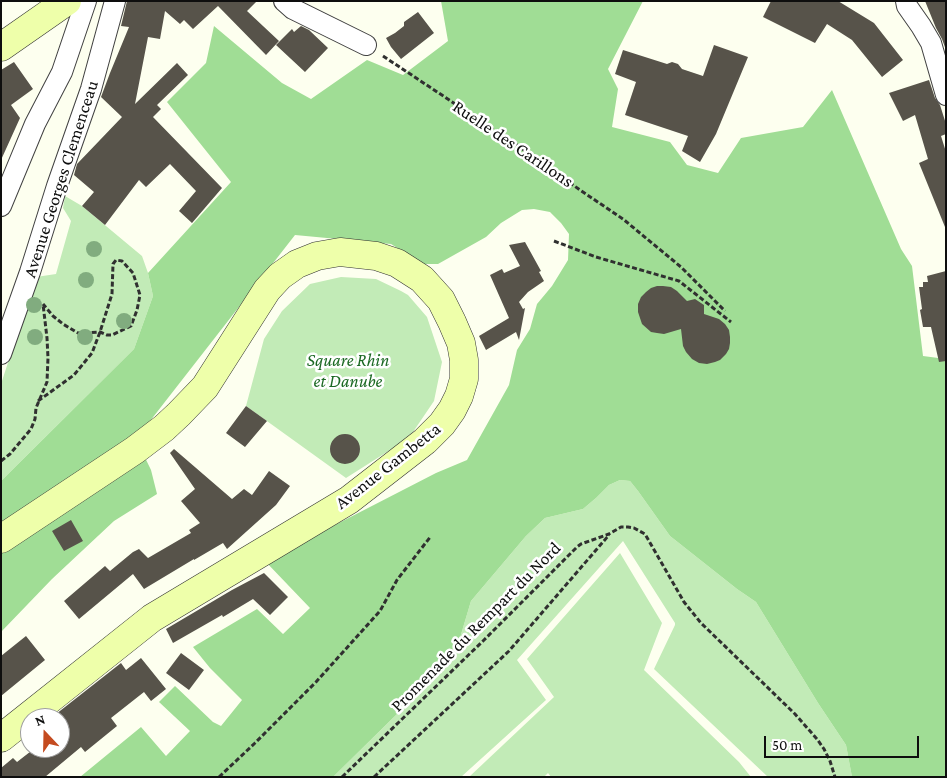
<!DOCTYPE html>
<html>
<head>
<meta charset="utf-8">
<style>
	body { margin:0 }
	#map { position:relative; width:947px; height:778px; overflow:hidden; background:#fdffef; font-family:"Crimson Pro",serif }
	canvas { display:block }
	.frame { position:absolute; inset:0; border:2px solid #0e0e0e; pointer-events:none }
	.north { position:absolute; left:20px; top:708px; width:50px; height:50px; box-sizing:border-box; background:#fff; border:1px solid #9f9f9f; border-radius:50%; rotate:339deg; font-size:14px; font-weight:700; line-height:20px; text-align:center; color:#0e0e0e }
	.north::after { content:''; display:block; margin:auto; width:18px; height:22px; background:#c44b20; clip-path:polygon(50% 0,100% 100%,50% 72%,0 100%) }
	.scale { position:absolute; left:764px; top:736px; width:155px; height:22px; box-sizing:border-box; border:2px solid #0e0e0e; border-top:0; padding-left:6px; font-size:15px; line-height:18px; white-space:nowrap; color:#0e0e0e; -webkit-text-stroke:4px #fff; paint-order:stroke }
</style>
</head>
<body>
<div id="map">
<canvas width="947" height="778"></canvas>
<div class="frame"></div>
<div class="north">N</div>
<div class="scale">50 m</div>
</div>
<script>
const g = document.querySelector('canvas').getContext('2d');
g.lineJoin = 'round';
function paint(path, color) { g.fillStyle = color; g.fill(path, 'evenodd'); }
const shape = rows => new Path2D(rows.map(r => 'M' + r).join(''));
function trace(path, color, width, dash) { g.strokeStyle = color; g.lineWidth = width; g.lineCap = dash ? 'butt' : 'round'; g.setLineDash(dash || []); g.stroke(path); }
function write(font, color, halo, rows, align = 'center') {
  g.font = font + ' "Crimson Pro",serif'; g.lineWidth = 5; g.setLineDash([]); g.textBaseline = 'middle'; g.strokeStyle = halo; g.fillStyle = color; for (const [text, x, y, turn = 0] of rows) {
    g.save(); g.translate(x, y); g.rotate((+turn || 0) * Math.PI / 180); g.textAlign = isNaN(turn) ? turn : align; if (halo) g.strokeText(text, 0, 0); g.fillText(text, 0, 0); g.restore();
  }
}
const green = shape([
	[65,196,82,206,142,256,148,273,153,296,134,349,1,481,1,384,36,277,56,274,71,221,63,208],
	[341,277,376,279,401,291,408,295,427,317,442,362,434,401,413,432,398,445,346,478,246,406,264,339,282,311,310,284],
	[620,480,630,481,638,491,670,536,737,589,756,602,818,703,846,745,852,777,768,777,654,669,675,625,675,623,623,541,517,660,546,700,461,777,333,777,454,658,471,601,526,536,545,518,583,509,596,498,609,485],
	[620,553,662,623,644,670,739,762,751,777,551,777,548,773,544,777,469,777,554,697,527,659]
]);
const forest = shape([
	[441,1,643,1,608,69,618,89,612,127,670,142,687,165,718,173,741,138,803,127,832,90,901,249,912,266,923,356,946,359,946,777,852,777,846,745,818,703,756,602,737,589,670,536,638,491,630,481,620,480,609,485,596,498,583,509,545,518,526,536,471,601,454,658,333,777,80,777,141,727,166,756,190,731,159,702,175,686,213,722,221,726,242,700,210,668,193,647,257,609,283,634,310,608,265,561,436,473,467,460,509,385,517,350,530,329,537,304,552,286,568,260,569,234,561,223,550,212,534,209,522,210,501,223,486,237,438,264,423,264,391,244,295,235,136,439,151,470,157,494,114,521,52,579,1,632,1,481,134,349,153,296,148,273,231,182,167,102,206,63,214,26,282,83,311,99,367,60,403,75,448,41]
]);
const building = shape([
	[127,1,257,1,247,11,279,41,266,55,218,6,193,29,184,20,180,24,165,11,160,39,148,37,135,104,177,63,188,75,157,105,161,109,153,117,222,188,192,223,179,211,196,191,170,164,146,187,139,180,105,225,82,206,94,192,74,175,77,164,122,117,101,97,110,73,129,27,121,26],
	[771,1,838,1,874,23,903,60,882,77,852,40,827,24,815,43,763,17],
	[925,1,946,1,946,50,942,39,936,28],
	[418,12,434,33,401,59,391,47,386,38,395,33,404,26,404,22],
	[301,26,309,30,328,48,305,72,276,45,292,29,294,32],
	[714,45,748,57,716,134,700,162,682,151,688,136,625,115,636,82,615,74,623,50,667,64,672,62,678,64,682,69,703,76],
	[14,62,33,89,11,105,20,118,1,160,1,70],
	[929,80,935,98,940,105,946,124,946,134,941,136,946,152,946,227,945,227,919,163,928,159,915,115,903,121,889,93],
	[525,242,541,271,539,272,544,281,528,292,519,302,523,309,525,308,519,340,516,332,486,350,479,336,509,318,490,275,502,269,504,273,520,266,509,245],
	[946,271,946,361,939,362,931,327,923,327,920,310,922,309,919,287,923,287,923,282,928,282,927,276],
	[657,286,663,286,671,287,677,291,687,301,695,299,704,305,704,314,719,319,725,324,729,330,730,337,730,343,729,349,726,354,720,360,715,362,707,364,699,363,692,359,686,352,683,346,681,329,664,334,657,333,651,332,642,324,638,312,638,304,641,297,646,292,651,288],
	[246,406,267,421,245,447,226,433],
	'330 449a15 15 0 1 1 30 0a15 15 0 1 1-30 0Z',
	[174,449,232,499,244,489,252,495,269,471,290,486,276,505,227,549,223,543,194,560,194,559,144,589,133,574,79,619,64,601,105,566,110,571,133,552,139,549,148,558,191,533,189,530,200,523,181,501,195,489,170,453],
	[71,520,83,541,64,551,52,531],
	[264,573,288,597,270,615,253,599,223,617,222,615,173,643,166,629,232,590],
	[26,636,45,660,1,696,1,656],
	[181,653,204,670,189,690,166,673],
	[141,658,166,689,151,701,144,692,111,718,117,726,85,752,81,747,45,777,1,777,1,768,13,758,17,762,35,748,60,748,60,718,51,718,121,663,126,670]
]);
const path = shape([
	[383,56,514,143,580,190,623,219,681,267,725,311],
	[554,241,596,257,679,281,731,322],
	[38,401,74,375,92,353,100,332,112,294,113,264,116,260,122,261,133,273,140,295,137,310,131,326,112,335,107,335,100,332,78,333,63,324,53,316,43,304],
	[1,461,10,454,31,429,35,419,36,408,47,382,48,358,47,338,43,304],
	[219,777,255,743,316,682,380,611,397,580,431,536],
	[342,777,483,641,577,547,581,544,609,534,621,527,628,527,634,528,645,534,684,602,701,623,795,714,817,739,824,749,830,761,835,777],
	[374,777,509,651,609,535]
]);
const minor = shape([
	[284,1,293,9,366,45],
	[906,1,907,6,921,26,931,43,946,95],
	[1,206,35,124,62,72,86,1],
	[1,354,30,272,57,186,91,89,115,1]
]);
const secondary = shape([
	[1,47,67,1],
	[1,539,135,450,164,428,179,414,205,387,267,290,280,276,297,264,317,256,340,252,376,256,397,263,422,279,441,300,452,322,461,343,464,360,464,379,459,396,452,410,442,424,425,441,349,500,152,618,1,738]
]);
const trees = [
	[94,249],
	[86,280],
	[34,305],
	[124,321],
	[35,337],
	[85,337]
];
const streetNames = [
	["Ruelle des Carillons",513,144,34],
	["Avenue Georges Clemenceau",61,179,-72],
	["Avenue Gambetta",388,466,-38],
	["Promenade du Rempart du Nord",476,627,-45]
];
const parkNames = [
	["Square Rhin",348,360],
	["et Danube",348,381]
];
paint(green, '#c2ebb7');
paint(forest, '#a0dd95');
paint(building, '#57534a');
trace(minor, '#414141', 22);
trace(secondary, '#303030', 29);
trace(path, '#303030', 3, [5, 2.5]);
trace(minor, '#fff', 20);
trace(secondary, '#efa', 28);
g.fillStyle = '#81ac7f';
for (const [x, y] of trees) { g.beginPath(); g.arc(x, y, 8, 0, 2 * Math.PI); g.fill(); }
write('18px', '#0e0e0e', '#fff', streetNames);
write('italic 18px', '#1b6923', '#fff', parkNames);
</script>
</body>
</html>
